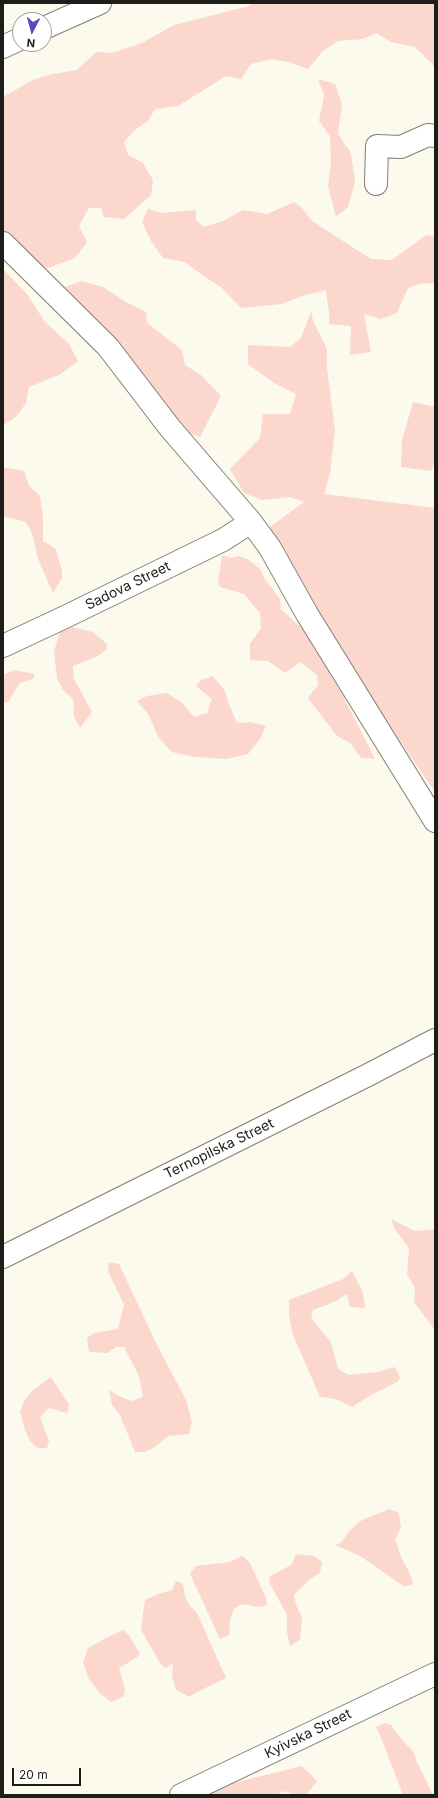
<!DOCTYPE html>
<html>
<head>
<meta charset="utf-8">
<style>
	body { margin:0 }
	#map { position:relative; width:438px; height:1798px; overflow:hidden; background:#fbfaed; font-family:Inter,sans-serif }
	canvas { display:block }
	.frame { position:absolute; inset:0; border:4px solid #1e1e19; pointer-events:none }
	.north { position:absolute; left:12px; top:12px; width:40px; height:40px; box-sizing:border-box; background:#fff; border:1px solid #a5a5a3; border-radius:50%; rotate:186deg; font-size:11px; font-weight:700; line-height:16px; text-align:center; color:#1e1e19 }
	.north::after { content:''; display:block; margin:auto; width:14px; height:18px; background:#6345be; clip-path:polygon(50% 0,100% 100%,50% 72%,0 100%) }
	.scale { position:absolute; left:12px; top:1768px; width:69px; height:18px; box-sizing:border-box; border:2px solid #1e1e19; border-top:0; padding-left:5px; font-size:12px; line-height:14px; white-space:nowrap; color:#1e1e19; -webkit-text-stroke:3px #fff; paint-order:stroke }
</style>
</head>
<body>
<div id="map">
<canvas width="438" height="1798"></canvas>
<div class="frame"></div>
<div class="north">N</div>
<div class="scale">20 m</div>
</div>
<script>
const g = document.querySelector('canvas').getContext('2d');
g.lineJoin = 'round';
function paint(path, color) { g.fillStyle = color; g.fill(path, 'evenodd'); }
const shape = rows => new Path2D(rows.map(r => 'M' + r).join(''));
function trace(path, color, width, dash) { g.strokeStyle = color; g.lineWidth = width; g.lineCap = dash ? 'butt' : 'round'; g.setLineDash(dash || []); g.stroke(path); }
function write(font, color, halo, rows, align = 'center') {
  g.font = font + ' Inter,sans-serif'; g.lineWidth = 3; g.setLineDash([]); g.textBaseline = 'middle'; g.strokeStyle = halo; g.fillStyle = color; for (const [text, x, y, turn = 0] of rows) {
    g.save(); g.translate(x, y); g.rotate((+turn || 0) * Math.PI / 180); g.textAlign = isNaN(turn) ? turn : align; if (halo) g.strokeText(text, 0, 0); g.fillText(text, 0, 0); g.restore();
  }
}
const green = shape([
	[251,3,435,3,435,67,415,47,391,42,376,33,363,39,338,41,323,51,308,69,289,62,271,59,251,64,241,79,226,76,178,106,155,109,148,121,135,130,124,142,128,155,143,163,153,180,151,195,124,219,104,217,101,208,89,208,79,226,87,242,75,258,40,271,3,236,3,97,33,80,48,75,77,70,96,52,112,53,142,43,174,25,249,6],
	[318,79,335,84,342,104,338,134,351,153,355,182,348,207,336,217,328,186,331,161,330,136,319,121,324,95],
	[294,202,301,207,312,221,371,259,392,260,426,235,435,237,435,283,419,284,408,288,397,313,381,319,364,314,371,352,350,355,351,326,329,324,329,312,326,290,302,296,282,304,241,308,222,288,195,270,185,262,163,258,151,241,142,222,148,209,161,213,196,210,196,220,204,227,223,221,243,210,267,214],
	[3,269,27,294,45,322,69,344,78,361,61,374,29,387,26,403,16,417,3,425],
	[82,281,103,287,126,302,146,312,147,323,182,350,185,365,201,375,221,396,200,437,183,431,62,288],
	[311,311,313,321,327,349,327,368,335,431,330,473,324,494,435,508,435,792,259,535,304,502,290,497,262,500,244,493,230,469,260,438,263,414,290,414,296,394,274,383,248,364,248,345,290,347,301,338],
	[413,402,435,407,435,460,431,471,401,467,402,440],
	[3,467,24,471,29,486,40,496,43,517,43,541,55,548,62,570,62,578,53,593,38,559,32,533,26,522,3,516],
	[222,555,231,558,239,556,249,560,261,570,264,578,280,599,281,609,298,625,312,633,326,654,332,678,341,692,375,759,361,758,350,743,337,736,308,698,318,685,317,675,300,662,285,673,268,661,250,660,250,644,261,628,260,613,244,594,220,587,218,582],
	[72,627,93,632,107,644,106,650,98,656,73,666,74,679,92,712,80,728,74,717,73,699,63,690,57,679,54,651,60,632],
	[14,670,35,674,33,679,20,683,8,702,3,703,3,675],
	[213,676,225,691,228,702,237,723,251,722,266,726,260,739,248,754,226,759,195,757,172,752,159,738,148,714,137,701,147,696,167,693,181,702,194,717,207,713,212,699,196,686,201,680],
	[391,1219,415,1231,435,1229,435,1330,414,1302,415,1288,407,1274,409,1248,395,1229],
	[109,1262,119,1264,157,1345,186,1400,192,1422,189,1434,168,1436,155,1447,145,1452,135,1452,120,1415,112,1405,109,1390,117,1395,131,1401,143,1397,139,1376,124,1347,116,1347,108,1353,89,1352,87,1338,94,1333,118,1329,124,1305,108,1271],
	[352,1271,363,1292,365,1308,350,1307,347,1294,334,1302,313,1310,311,1318,331,1342,338,1369,349,1375,377,1372,395,1367,400,1378,397,1382,373,1394,352,1407,336,1399,320,1397,293,1335,289,1315,289,1300,343,1279],
	[51,1377,69,1405,67,1413,49,1408,40,1417,49,1441,47,1448,38,1448,30,1441,25,1430,20,1412,24,1401,33,1390],
	[389,1509,399,1513,401,1527,395,1540,402,1559,410,1574,413,1584,405,1587,360,1556,335,1545,341,1543,349,1531,362,1520],
	[296,1554,314,1556,322,1562,320,1573,310,1579,294,1595,296,1605,302,1617,300,1640,290,1646,287,1632,287,1615,270,1584,269,1577,291,1565],
	[242,1556,250,1563,266,1598,267,1605,260,1607,242,1604,234,1609,230,1620,229,1635,220,1639,190,1574,196,1566,230,1562],
	[176,1581,183,1584,185,1596,190,1606,197,1613,226,1678,197,1692,189,1697,176,1690,172,1677,173,1663,166,1668,160,1663,141,1630,145,1600,158,1594,172,1590],
	[123,1630,129,1635,140,1654,136,1658,119,1668,125,1689,124,1696,111,1702,100,1693,89,1679,83,1663,88,1648,110,1636],
	[385,1723,391,1725,403,1741,413,1751,417,1762,433,1795,403,1795,382,1740,376,1727],
	[302,1766,317,1781,306,1795,294,1795,285,1791,275,1795,208,1795,225,1785]
]);
const minor = shape([
	[376,184,377,146,401,147,428,135,435,136],
	[3,243,108,347,170,428,251,522,270,548,307,614,435,821],
	[3,646,65,617,223,540,251,522],
	[3,1257,368,1075,435,1040],
	[181,1795,435,1674]
]);
const highway = shape([
	[44,28,100,3],
	[3,47,20,39]
]);
const streetNames = [
	["Sadova Street",128,586,-26],
	["Ternopilska Street",219,1149,-26],
	["Kyivska Street",308,1734,-26]
];
paint(green, '#fbd7ce');
trace(minor, '#807f74', 24);
trace(highway, '#807f74', 24);
trace(minor, '#fff', 22);
trace(highway, '#fff', 22);
write('14px', '#1e1e19', '#fff', streetNames);
</script>
</body>
</html>
